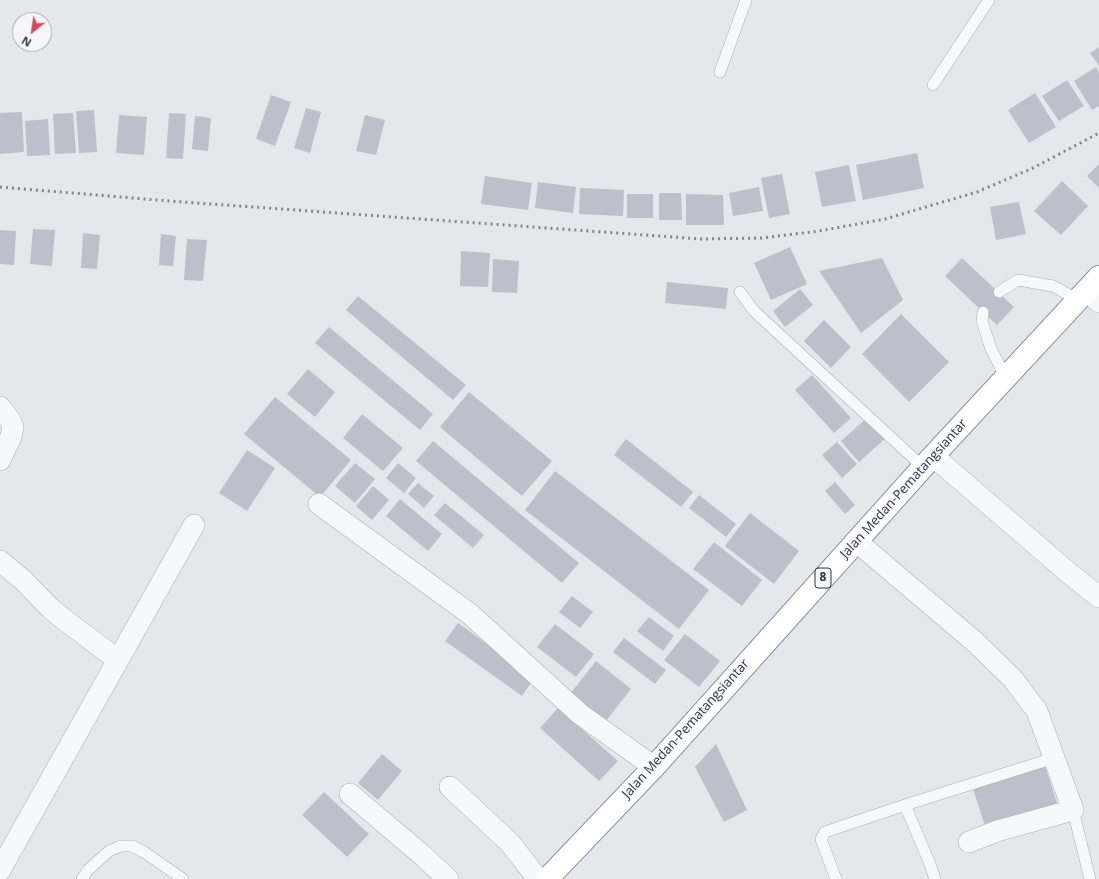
<!DOCTYPE html>
<html>
<head>
<meta charset="utf-8">
<style>
	body { margin:0 }
	#map { position:relative; width:1099px; height:879px; overflow:hidden; background:#e4e7ec; font-family:"Open Sans",sans-serif }
	canvas { display:block }
	.north { position:absolute; left:12px; top:12px; width:40px; height:40px; box-sizing:border-box; background:#f4f6f9; border:1px solid #a4a8b1; border-radius:50%; rotate:210deg; font-size:11px; font-weight:700; line-height:16px; text-align:center; color:#2b3445 }
	.north::after { content:''; display:block; margin:auto; width:14px; height:18px; background:#d1495b; clip-path:polygon(50% 0,100% 100%,50% 72%,0 100%) }
</style>
</head>
<body>
<div id="map">
<canvas width="1099" height="879"></canvas>
<div class="north">N</div>
</div>
<script>
const g = document.querySelector('canvas').getContext('2d');
g.lineJoin = 'round';
function paint(path, color) { g.fillStyle = color; g.fill(path, 'evenodd'); }
const shape = rows => new Path2D(rows.map(r => 'M' + r).join(''));
function trace(path, color, width, dash) { g.strokeStyle = color; g.lineWidth = width; g.lineCap = dash ? 'butt' : 'round'; g.setLineDash(dash || []); g.stroke(path); }
function write(font, color, halo, rows, align = 'center') {
  g.font = font + ' "Open Sans",sans-serif'; g.lineWidth = 3; g.setLineDash([]); g.textBaseline = 'middle'; g.strokeStyle = halo; g.fillStyle = color; for (const [text, x, y, turn = 0] of rows) {
    g.save(); g.translate(x, y); g.rotate((+turn || 0) * Math.PI / 180); g.textAlign = isNaN(turn) ? turn : align; if (halo) g.strokeText(text, 0, 0); g.fillText(text, 0, 0); g.restore();
  }
}
const building = shape([
	[1099,47,1099,66,1090,53],
	[1096,67,1099,73,1099,106,1092,110,1074,81],
	[1067,80,1084,106,1059,121,1042,96],
	[1035,93,1056,127,1029,143,1008,110],
	[271,95,291,102,275,146,256,139],
	[306,108,321,112,310,153,294,148],
	[94,110,97,152,79,153,76,111],
	[22,112,24,152,0,154,0,113],
	[73,113,76,153,55,154,53,114],
	[169,113,186,114,183,159,166,158],
	[119,115,147,117,144,155,116,153],
	[365,115,385,120,376,155,356,151],
	[195,116,211,118,208,151,192,149],
	[48,119,50,155,27,156,25,121],
	[917,153,924,188,863,200,856,165],
	[1099,164,1099,188,1087,176],
	[849,165,856,201,822,207,815,172],
	[782,174,790,214,769,218,761,178],
	[485,176,532,183,528,210,481,204],
	[1062,181,1088,206,1061,235,1034,211],
	[538,182,576,187,573,213,535,208],
	[759,187,763,211,733,216,729,193],
	[580,188,624,190,623,216,579,214],
	[659,193,681,193,682,220,659,220],
	[627,194,653,194,653,218,627,218],
	[686,194,723,195,724,225,686,225],
	[1019,202,1026,234,996,240,990,207],
	[33,229,55,230,52,266,30,264],
	[0,230,16,231,14,265,0,264],
	[83,233,100,235,97,269,81,268],
	[161,234,176,236,173,266,159,265],
	[187,239,207,240,203,281,184,280],
	[790,247,807,284,771,300,754,263],
	[461,251,490,253,488,287,460,286],
	[882,258,903,300,861,333,819,271],
	[962,258,1014,307,997,325,945,276],
	[493,259,519,261,517,293,492,292],
	[667,282,728,288,726,309,665,303],
	[800,289,813,305,785,327,773,311],
	[358,296,466,385,453,400,346,310],
	[901,314,949,362,909,402,862,354],
	[824,320,851,347,831,368,804,341],
	[329,327,433,414,420,430,315,343],
	[308,369,335,392,315,417,287,394],
	[812,375,851,418,834,433,795,390],
	[469,392,552,461,522,496,440,427],
	[275,397,351,460,320,497,244,434],
	[362,414,403,448,383,471,343,438],
	[868,417,886,438,859,462,841,441],
	[626,439,693,492,681,507,614,455],
	[433,441,579,563,562,583,416,461],
	[837,442,857,464,842,478,822,455],
	[247,450,275,468,247,511,219,493],
	[355,463,375,479,355,503,335,486],
	[398,463,416,478,404,493,386,478],
	[555,471,709,590,679,629,525,510],
	[835,482,855,505,845,514,825,491],
	[418,483,434,496,424,508,408,494],
	[373,486,389,500,372,520,356,506],
	[699,495,736,524,726,537,689,508],
	[400,499,442,534,428,551,386,516],
	[445,503,484,535,473,548,434,515],
	[750,513,799,551,774,584,725,546],
	[714,542,762,580,742,606,693,569],
	[572,596,593,612,580,628,559,612],
	[649,617,674,636,663,651,637,631],
	[458,623,534,678,522,696,445,641],
	[555,624,594,654,576,677,537,647],
	[685,634,720,661,699,687,664,660],
	[624,638,666,670,655,684,613,652],
	[596,661,631,689,605,722,570,694],
	[558,708,618,761,599,781,540,728],
	[716,744,747,810,724,822,695,767],
	[382,754,402,771,378,800,358,783],
	[1045,766,1058,806,986,829,973,789],
	[324,792,369,834,347,857,302,815]
]);
const service = shape([
	[720,72,746,0],
	[933,85,989,0],
	[740,292,754,311,923,467],
	[999,292,1018,280,1053,286,1078,300],
	[983,312,982,321,991,349,1006,378],
	[905,805,930,864,935,879],
	[1073,810,1090,879],
	[82,879,88,870,109,851,121,846,132,846,144,852,183,879],
	[836,879,821,839,825,832,905,805,1054,758]
]);
const minor = shape([
	[1086,290,1099,302],
	[0,407,10,420,13,427,11,437,0,460],
	[933,456,1070,574,1099,597],
	[319,504,470,614,580,714,654,767],
	[856,541,975,642,1013,679,1037,711,1073,810,997,831,969,842],
	[0,561,24,581,50,608,66,621,118,660],
	[450,787,510,843,538,879],
	[350,794,421,854,448,879],
	[0,870,194,525]
]);
const trunk = shape([
	[547,879,654,767,933,456,1099,277]
]);
const rail = shape([
	[0,187,169,201,701,239,762,238,819,231,885,219,977,192,1033,168,1099,133]
]);
const shields = [
	[823,578,16]
];
const shieldNames = [
	["8",823,578]
];
const streetNames = [
	["Jalan Medan-Pematangsiantar",904,489,-48],
	["Jalan Medan-Pematangsiantar",686,729,-48]
];
paint(building, '#bbc0ca');
trace(service, '#a9aeb7', 12);
trace(minor, '#a9aeb7', 22);
trace(trunk, '#8b94a3', 24);
trace(service, '#f7f8fa', 11);
trace(minor, '#f7f8fa', 21);
trace(trunk, '#fff', 22);
trace(rail, '#7d8696', 3, [2, 4]);
for (const [x, y, w] of shields) { const box = new Path2D(); box.roundRect(x - w / 2, y - 10, w, 20, 3); g.fillStyle = '#f4f6f9'; g.fill(box); trace(box, '#2b3445', 1); }
write('bold 12px', '#2b3445', null, shieldNames);
write('13px', '#2b3445', '#f4f6f9', streetNames);
</script>
</body>
</html>
